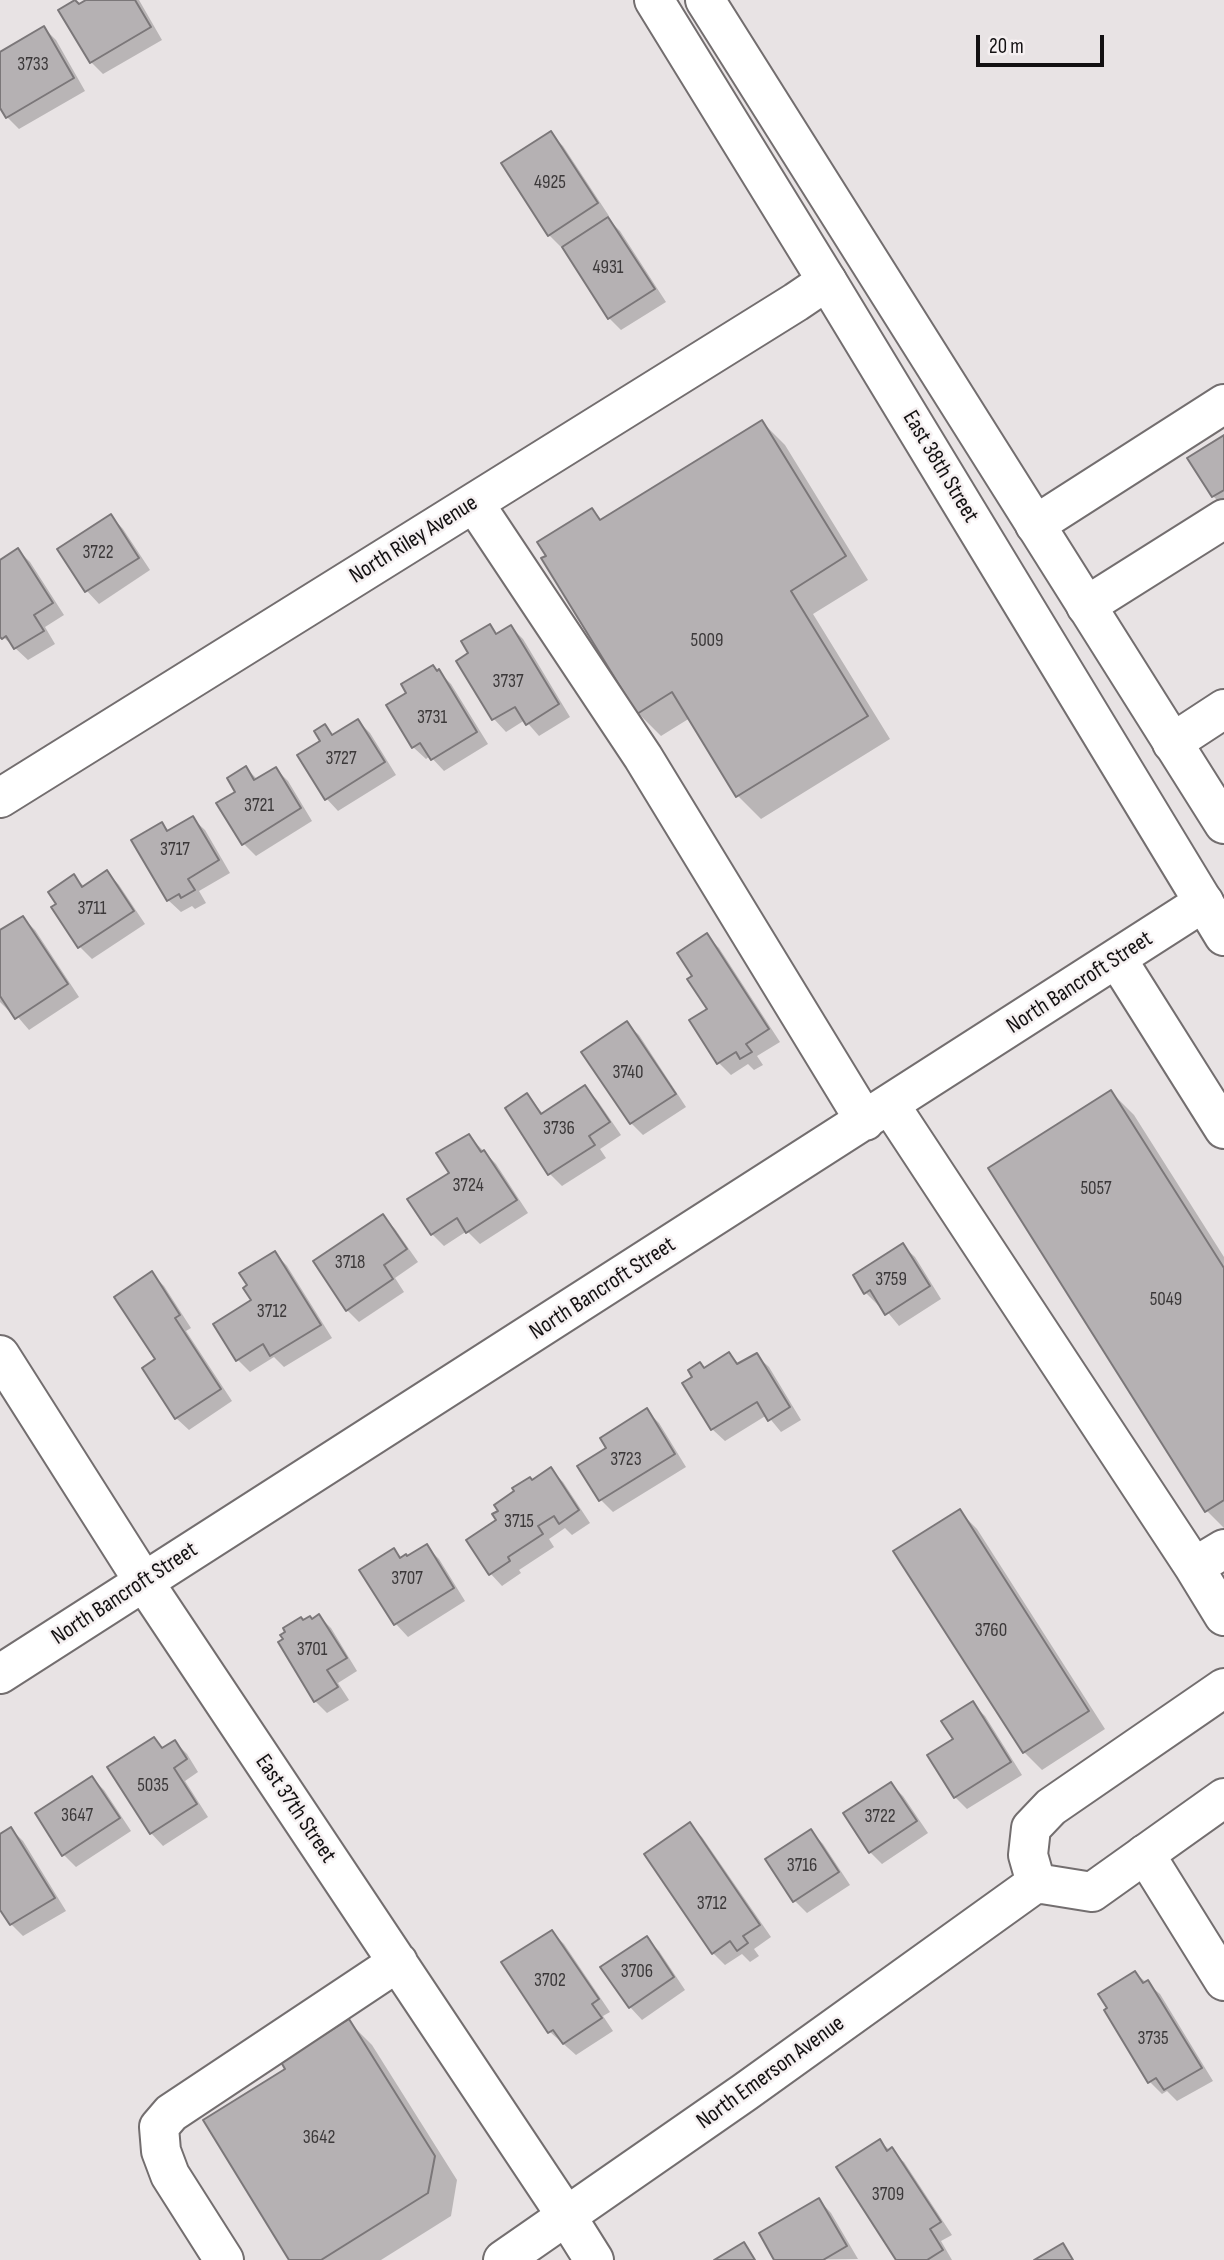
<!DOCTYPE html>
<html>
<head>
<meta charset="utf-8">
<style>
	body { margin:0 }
	#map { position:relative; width:1224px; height:2260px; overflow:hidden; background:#e8e3e4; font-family:"Sofia Sans Condensed",sans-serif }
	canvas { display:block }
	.scale { position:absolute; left:976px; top:35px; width:128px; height:32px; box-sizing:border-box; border:4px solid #131112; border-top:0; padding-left:9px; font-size:21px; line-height:24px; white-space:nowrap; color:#131112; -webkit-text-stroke:5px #f5f0f1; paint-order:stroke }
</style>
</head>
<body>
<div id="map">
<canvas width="1224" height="2260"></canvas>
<div class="scale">20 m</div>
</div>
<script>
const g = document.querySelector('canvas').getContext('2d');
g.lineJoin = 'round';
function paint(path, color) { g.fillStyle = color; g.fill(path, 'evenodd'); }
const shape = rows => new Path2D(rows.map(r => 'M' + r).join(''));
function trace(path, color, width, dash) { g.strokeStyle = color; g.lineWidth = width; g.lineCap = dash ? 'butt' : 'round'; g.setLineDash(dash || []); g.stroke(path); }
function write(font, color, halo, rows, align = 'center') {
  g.font = font + ' "Sofia Sans Condensed",sans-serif'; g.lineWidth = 5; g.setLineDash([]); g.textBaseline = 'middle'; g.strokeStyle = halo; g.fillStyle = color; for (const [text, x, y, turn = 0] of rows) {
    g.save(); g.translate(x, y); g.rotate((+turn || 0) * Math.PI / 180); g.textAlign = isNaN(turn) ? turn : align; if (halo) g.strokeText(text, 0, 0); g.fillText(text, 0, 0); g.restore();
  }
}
const shadow = shape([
	[89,0,139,0,162,40,103,74,91,62,61,11,77,1,81,5],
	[44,28,56,40,85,91,19,129,7,117,0,104,0,54],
	[551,134,563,146,609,216,607,218,620,231,666,302,621,330,609,318,563,246,561,247,549,235],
	[762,422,785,445,868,580,813,614,890,739,761,819,738,796,690,718,661,736,638,713,548,557,592,511,602,520],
	[1224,437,1224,507,1213,496],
	[111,516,123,529,150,570,99,604,87,591,60,549],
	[18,550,30,562,64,615,45,627,55,644,28,660,0,634,0,562],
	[490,626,498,635,511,627,523,639,570,717,539,736,525,720,506,732,494,719,458,661,471,653],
	[439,672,451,684,488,744,444,771,430,756,426,759,413,747],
	[358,721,370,733,396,775,338,811,326,798,323,741,325,726,334,736],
	[246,768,258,780,276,769,288,781,312,821,256,856,244,844,237,792],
	[192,818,205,830,230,873,199,891,206,903,195,909,192,906,181,912,168,900,162,824,170,832],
	[107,872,119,885,145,924,92,959,80,947,53,908,58,905,74,877,85,887],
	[23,918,35,930,79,997,29,1030,11,1009,8,1010,0,1002,0,932],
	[707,936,719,948,780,1042,757,1056,763,1065,754,1070,748,1064,731,1075,719,1063,709,1010,694,977],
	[626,1023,639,1035,686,1107,643,1135,631,1123],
	[585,1088,597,1100,621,1135,600,1149,606,1158,562,1186,550,1174,507,1108,527,1095,544,1115],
	[1111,1092,1134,1115,1224,1257,1224,1528,1207,1511,990,1168],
	[469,1136,496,1164,528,1213,480,1244,467,1231,444,1246,432,1234,451,1173],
	[383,1216,395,1229,418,1262,395,1278,404,1292,359,1322,347,1310],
	[902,1245,915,1257,941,1299,899,1326,880,1303,878,1305,866,1293],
	[275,1253,287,1266,332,1338,284,1367,274,1357,250,1372,238,1360,216,1324,253,1301],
	[152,1274,164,1286,191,1328,186,1331,232,1401,189,1430,176,1418,157,1360],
	[729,1354,740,1365,756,1355,769,1367,801,1420,781,1432,767,1415,725,1441,712,1429,695,1378],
	[647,1411,659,1423,686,1467,613,1512,601,1500],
	[551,1470,563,1482,590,1523,572,1535,565,1528,549,1539,554,1547,519,1570,521,1573,502,1586,490,1573,499,1521,533,1482],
	[959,1511,977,1529,1105,1729,1042,1770,1024,1752],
	[426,1546,439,1559,465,1601,408,1637,396,1624,362,1570,394,1550,402,1558,408,1558],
	[319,1616,331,1628,357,1671,338,1683,349,1700,327,1713,315,1701,304,1622],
	[972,1703,985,1716,1022,1775,967,1809,955,1797,955,1740],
	[154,1739,164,1749,175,1742,187,1754,198,1772,185,1781,208,1817,163,1846,151,1833,110,1767],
	[92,1778,104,1790,131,1831,76,1867,64,1855],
	[891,1784,903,1796,928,1833,882,1864,870,1852],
	[690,1825,702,1837,771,1937,754,1949,759,1956,750,1962,742,1954,725,1965,713,1953],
	[11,1829,23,1841,66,1911,23,1936,11,1924,0,1906,0,1836],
	[811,1831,823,1844,850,1885,807,1913,795,1901,768,1859],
	[552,1932,564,1944,610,2012,603,2016,613,2031,576,2055,550,2032],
	[646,1939,659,1951,685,1990,642,2020,630,2007],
	[1135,1973,1160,1994,1213,2081,1177,2101,1167,2091,1162,2094,1150,2082,1106,2011],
	[349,2022,372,2045,457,2180,451,2216,381,2260,291,2260,288,2070],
	[879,2141,904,2162,952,2235,941,2241,952,2260,898,2260],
	[819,2200,831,2213,858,2259,776,2260]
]);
const building = shape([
	[75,0,79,4,86,0,135,0,151,27,90,63,58,10,75,0],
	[44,26,74,78,6,118,0,108,0,52,44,26],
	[551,131,598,203,548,236,501,163,551,131],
	[608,217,655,289,608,319,562,247,608,217],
	[762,420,846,556,791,591,868,716,736,797,672,692,637,714,541,558,546,556,537,542,592,508,600,520,762,420],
	[1224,435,1224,490,1212,497,1187,458,1224,435],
	[111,514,139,558,85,592,57,549,111,514],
	[18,548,53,603,34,615,44,631,14,649,6,636,2,639,0,637,0,560,18,548],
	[490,624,496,634,511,625,559,704,526,725,515,707,492,720,456,661,468,653,461,641,490,624],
	[433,665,437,671,439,669,477,732,431,760,420,743,412,748,386,705,406,693,401,684,433,665],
	[358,719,385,762,325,800,297,755,320,741,314,731,325,724,332,735,358,719],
	[246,766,254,780,276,767,301,808,242,845,216,803,235,792,227,778,246,766],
	[193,816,219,860,188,879,195,890,181,898,179,894,167,901,131,840,162,822,167,831,193,816],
	[107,870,134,911,78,948,51,907,56,904,48,892,74,874,82,887,107,870],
	[23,916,68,984,15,1019,0,996,0,930,23,916],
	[707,933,769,1029,746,1044,752,1052,740,1059,736,1052,717,1064,689,1020,707,1009,687,979,692,976,677,953,707,933],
	[627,1021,676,1094,630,1124,581,1052,627,1021],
	[585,1085,610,1122,589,1136,595,1145,548,1175,505,1108,527,1093,541,1114,585,1085],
	[1111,1090,1224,1268,1224,1500,1205,1512,988,1168,1111,1090],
	[469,1134,481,1152,484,1150,517,1200,466,1233,457,1218,431,1235,407,1199,449,1173,436,1153,469,1134],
	[383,1214,407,1249,384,1265,393,1279,346,1311,313,1261,383,1214],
	[903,1243,930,1286,885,1315,870,1290,864,1294,853,1275,903,1243],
	[275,1251,321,1325,270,1356,263,1344,236,1361,213,1324,251,1300,243,1288,247,1285,239,1273,275,1251],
	[152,1271,180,1315,175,1318,221,1389,175,1419,142,1368,155,1359,114,1297,152,1271],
	[729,1352,737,1364,757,1353,790,1407,768,1421,757,1402,711,1430,682,1383,692,1377,688,1370,700,1362,704,1368,729,1352],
	[647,1408,675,1454,599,1501,577,1466,606,1448,600,1438,647,1408],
	[551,1467,579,1510,559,1524,554,1516,538,1526,543,1534,508,1557,510,1561,489,1575,466,1540,496,1520,492,1514,498,1511,494,1505,514,1491,512,1488,530,1477,532,1480,551,1467],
	[960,1509,1089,1711,1023,1753,893,1551,960,1509],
	[427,1544,454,1588,394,1625,359,1570,394,1548,400,1558,406,1554,407,1556,427,1544],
	[319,1614,347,1658,327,1670,338,1687,314,1702,278,1642,283,1639,280,1635,285,1632,283,1628,301,1617,303,1620,310,1616,312,1619,319,1614],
	[973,1701,1011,1762,954,1798,927,1755,953,1739,941,1721,973,1701],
	[154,1737,162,1748,175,1740,187,1759,174,1768,197,1804,150,1834,107,1767,154,1737],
	[92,1776,120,1818,62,1856,35,1813,92,1776],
	[891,1782,917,1821,869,1853,843,1813,891,1782],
	[690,1822,760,1925,743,1936,748,1943,737,1951,730,1941,712,1954,644,1854,690,1822],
	[11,1827,55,1898,10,1925,0,1910,0,1834,11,1827],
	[811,1829,839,1872,793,1902,765,1859,811,1829],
	[552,1930,599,1999,592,2004,602,2018,563,2044,553,2030,548,2033,501,1962,552,1930],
	[647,1936,674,1977,629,2008,600,1967,647,1936],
	[1135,1971,1143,1983,1148,1980,1202,2068,1164,2090,1156,2078,1148,2083,1104,2010,1107,2008,1098,1994,1135,1971],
	[349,2019,435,2156,428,2193,321,2260,289,2260,203,2120,285,2069,281,2062,349,2019],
	[880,2139,887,2151,892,2147,941,2222,930,2229,943,2250,927,2260,896,2260,836,2167,880,2139],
	[819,2198,847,2246,823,2260,774,2260,759,2233,819,2198],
	[744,2242,755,2260,714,2260,744,2242],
	[1063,2243,1073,2260,1034,2260,1063,2243]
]);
const minor = shape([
	[474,503,643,757,865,1121],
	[1035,525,1224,404],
	[1086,606,1224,519],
	[1172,743,1224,709],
	[0,798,796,302,827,281],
	[1117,959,1224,1129],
	[890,1105,1194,1567],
	[0,1355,144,1582,567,2217,594,2260],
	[1224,1549,1194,1567,1224,1616],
	[0,1674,1204,902],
	[1145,1854,1224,1981],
	[224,2260,170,2175,161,2151,159,2127,171,2113,398,1962]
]);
const major = shape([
	[654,0,827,281,1224,936],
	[705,0,1224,824],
	[1036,1883,1028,1855,1031,1828,1051,1807,1224,1688],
	[503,2260,745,2092,1036,1883,1092,1892,1224,1798]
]);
const numberNames = [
	["3733",33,65],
	["4925",550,183],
	["4931",608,268],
	["3722",98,553],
	["5009",707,641],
	["3737",508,682],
	["3731",432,718],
	["3727",341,759],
	["3721",259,806],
	["3717",175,850],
	["3711",92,909],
	["3740",628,1073],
	["3736",559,1129],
	["3724",468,1186],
	["5057",1096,1189],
	["3718",350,1263],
	["3759",891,1280],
	["5049",1166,1300],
	["3712",272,1312],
	["3723",626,1460],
	["3715",519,1522],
	["3707",407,1579],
	["3760",991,1631],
	["3701",312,1650],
	["5035",153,1786],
	["3647",77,1816],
	["3722",880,1817],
	["3716",802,1866],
	["3712",712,1904],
	["3706",637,1972],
	["3702",550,1981],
	["3735",1153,2039],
	["3642",319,2138],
	["3709",888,2195]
];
const streetNames = [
	["East 38th Street",940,467,59],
	["North Riley Avenue",414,540,-32],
	["North Bancroft Street",1080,983,-33],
	["North Bancroft Street",603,1289,-33],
	["North Bancroft Street",125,1594,-33],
	["East 37th Street",295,1809,56],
	["North Emerson Avenue",771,2073,-36]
];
paint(shadow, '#0003');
paint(building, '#b5b1b3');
trace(building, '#7b7779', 2);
trace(minor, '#736e6f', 42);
trace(major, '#736e6f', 42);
trace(minor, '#fff', 38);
trace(major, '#fff', 38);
write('19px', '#3c393a', null, numberNames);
write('23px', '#131112', '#f5f0f1', streetNames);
</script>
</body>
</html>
